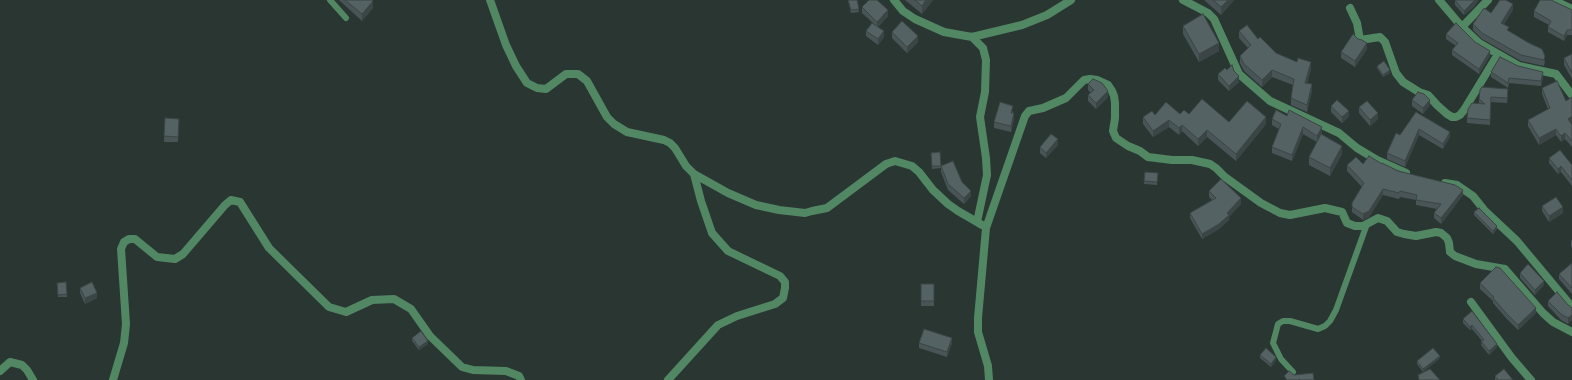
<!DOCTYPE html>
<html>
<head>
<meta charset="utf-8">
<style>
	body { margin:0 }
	canvas { display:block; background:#293632 }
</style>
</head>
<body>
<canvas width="1572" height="380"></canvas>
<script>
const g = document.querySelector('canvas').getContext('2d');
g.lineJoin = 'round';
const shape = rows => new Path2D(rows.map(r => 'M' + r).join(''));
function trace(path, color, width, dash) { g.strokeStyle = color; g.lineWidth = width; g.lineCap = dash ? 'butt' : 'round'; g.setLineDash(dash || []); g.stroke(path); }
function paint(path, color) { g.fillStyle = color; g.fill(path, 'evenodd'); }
const service = shape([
	[330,0,346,18],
	[1293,372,1281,359,1273,343,1278,324,1283,321,1290,321,1318,329,1325,326,1330,321,1336,310,1367,224]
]);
const minor = shape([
	[490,0,506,45,516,66,527,83,537,88,546,89,566,74,578,74,587,81,607,117,614,124,627,132,664,140,670,143,675,148,686,166,694,174,728,193,756,205,779,210,805,213,812,211,827,208,886,164,895,161,912,166,919,172,933,190,948,204,958,211,977,222],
	[894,0,903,11,915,19,944,32,972,37,1022,25,1047,15,1071,0],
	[1183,0,1208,13,1214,19,1239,74,1270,101,1339,133,1357,148,1377,160,1406,173],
	[1439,0,1462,27,1479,43,1519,66,1556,74,1572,95],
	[1553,0,1572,9],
	[1350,8,1357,23,1360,40,1380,37,1385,42,1396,73,1403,82,1419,92,1428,95,1437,105,1447,114,1452,117,1456,117,1460,115,1464,110,1498,54],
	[1462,27,1488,0],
	[972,37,983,48,986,60,985,92,980,117,986,158,987,175,977,222,982,225],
	[1445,183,1457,185,1473,196,1485,211,1517,241,1572,307],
	[1471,302,1512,358,1531,380],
	[0,371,10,362,22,365,27,370,33,380],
	[113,380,124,343,126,324,121,249,124,242,129,239,135,239,157,257,175,259,183,254,225,205,231,200,240,202,269,248,329,307,346,312,372,300,394,299,411,309,430,336,462,367,473,370,506,371,519,376,521,380],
	[668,380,718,325,737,316,775,304,783,298,785,288,785,282,780,276,728,251,712,233,701,201,694,174],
	[989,380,988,366,978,332,978,318,986,228,1025,116,1029,111,1043,108,1066,98,1084,80,1090,79,1097,80,1108,85,1112,91,1114,96,1115,103,1115,118,1113,131,1116,138,1128,146,1140,151,1148,157,1172,160,1192,160,1210,164,1216,168,1225,177,1261,203,1280,213,1290,215,1325,208,1342,212,1347,223,1355,226,1363,226,1378,218,1387,221,1397,232,1404,234,1416,236,1436,232,1441,233,1447,238,1449,243,1450,252,1455,256,1476,264,1505,269,1543,313,1553,322,1572,332]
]);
const wall = shape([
	[339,0,372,0,373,8,362,21],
	[848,0,857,0,859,12,851,13],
	[905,0,933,0,922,14],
	[1204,0,1234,0,1221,15],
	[1455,0,1474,7,1464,15,1455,5],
	[862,7,888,16,878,27,884,37,878,45,866,36,866,31,875,25,862,13],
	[1513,10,1504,24,1509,32,1545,61,1544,66,1521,61,1482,39,1473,30,1473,24,1491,13],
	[1572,10,1572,35,1567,35,1564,41,1548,32,1548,27,1549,25,1534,17,1534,11],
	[1183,26,1219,51,1199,62,1183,34],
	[1239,31,1258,39,1276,53,1311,69,1307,84,1312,91,1307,112,1291,105,1291,98,1293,85,1272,77,1262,87,1244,71,1240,63,1240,56,1248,48,1239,38],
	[892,32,918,42,907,53,892,38],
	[1446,34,1475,42,1490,56,1479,74,1452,55,1452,50,1456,46,1446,39],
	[1358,39,1367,49,1355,67,1341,58,1341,52],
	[1572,54,1572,79,1564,65,1564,58],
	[1377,66,1390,73,1383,77,1377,68],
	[1518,66,1543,77,1541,86,1509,83,1508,88,1491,77,1491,72],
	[1218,74,1239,82,1229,91,1218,80],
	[1088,84,1108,97,1096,109,1088,101,1088,95,1091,93,1088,90],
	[1542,88,1566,101,1572,97,1572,123,1571,123,1572,125,1572,147,1565,139,1561,142,1556,135,1539,145,1528,126,1528,120,1548,109,1542,94],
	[1508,94,1507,103,1491,102,1490,125,1467,123,1467,118,1479,104,1479,99],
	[1412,100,1430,105,1423,114,1412,106],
	[1331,106,1349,116,1342,123,1331,112],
	[1359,107,1378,119,1370,126,1359,113],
	[1013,111,1013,113,1014,119,1011,132,994,128,994,122],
	[1416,112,1450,137,1443,149,1419,135,1405,167,1387,159,1387,153],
	[1189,114,1229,122,1266,124,1236,161,1207,137,1198,146,1182,131,1179,135,1169,127,1153,137,1143,124,1143,117,1155,115],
	[1287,116,1322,133,1321,134,1342,154,1330,176,1309,165,1309,157,1317,142,1303,134,1292,161,1272,153,1272,147,1279,129,1272,125,1272,119],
	[165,118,179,119,178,142,164,142],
	[1058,145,1046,158,1040,153,1040,147],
	[940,152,941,166,962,182,971,196,964,204,948,190,941,172,941,168,932,169,931,153],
	[1549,158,1572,165,1572,186,1561,172,1558,174,1549,163],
	[1363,164,1382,164,1463,195,1441,224,1434,218,1434,213,1437,209,1416,205,1416,200,1400,197,1399,199,1383,195,1369,217,1363,220,1352,212,1352,203,1362,187,1347,171,1347,165],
	[1145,172,1158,173,1157,185,1144,184],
	[1209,191,1241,204,1229,217,1229,220,1219,229,1202,239,1190,218,1190,213,1212,200,1209,197],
	[1542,206,1563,213,1549,222,1542,211],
	[1474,212,1497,229,1493,234,1474,215],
	[1572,240,1572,248,1571,246,1571,241],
	[1572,263,1572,294,1559,279,1559,274],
	[1520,273,1544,285,1535,295,1520,278],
	[1480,283,1536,313,1518,330,1506,318,1493,303,1493,301,1480,289],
	[921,284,934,284,934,306,921,306],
	[57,286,67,294,67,297,58,297],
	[80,288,97,298,85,304,80,293],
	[1548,301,1568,305,1572,308,1568,324,1561,320,1548,306],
	[1472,311,1497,347,1489,355,1481,345,1482,341,1472,329,1470,330,1463,323,1463,319],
	[412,338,428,344,419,350,412,341],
	[919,343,952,343,947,357,919,348],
	[1260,355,1276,360,1271,367,1260,358],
	[1440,358,1423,372,1417,364,1417,361],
	[1495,376,1513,380,1495,380]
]);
const shadedWall = shape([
	[926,0,933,0,922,14,922,6],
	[1228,0,1234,0,1221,15,1221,7],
	[1475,0,1479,0,1474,7,1464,15,1464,11],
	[373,1,373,8,362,21,362,14],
	[1513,4,1513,10,1501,28,1501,23],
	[888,10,888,16,877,27,877,22],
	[1567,30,1567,35,1564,41,1564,36],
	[884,31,884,37,878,45,878,39],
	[918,36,918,42,907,53,907,47],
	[1219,43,1219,51,1199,62,1199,54],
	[1367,43,1367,49,1355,67,1355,61],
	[1490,51,1490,56,1479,74,1479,69],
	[1311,62,1311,69,1305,90,1305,83],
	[1272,70,1272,77,1262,87,1262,80],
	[1390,70,1390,73,1383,77,1383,75],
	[1543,72,1543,77,1541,86,1541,81],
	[1239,76,1239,82,1229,91,1229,86],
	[1312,84,1312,91,1307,112,1307,105],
	[1108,91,1108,97,1096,109,1096,103],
	[1430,100,1430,105,1423,114,1423,108],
	[1349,111,1349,116,1342,123,1342,117],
	[1014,113,1014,119,1011,132,1011,126],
	[1378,113,1378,119,1370,126,1370,120],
	[1572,116,1572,123,1568,126,1568,119],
	[1266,117,1266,124,1236,161,1236,154],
	[1169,120,1169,127,1153,137,1153,131],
	[1182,125,1182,131,1179,135,1179,128],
	[1303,127,1303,134,1292,161,1292,155],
	[1322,127,1322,133,1317,142,1317,136],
	[1419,129,1419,135,1405,167,1405,161],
	[1556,129,1556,135,1539,145,1539,138],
	[1207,130,1207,137,1198,146,1198,139],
	[1450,132,1450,137,1443,149,1443,144],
	[1565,133,1565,139,1561,142,1561,136],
	[1058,139,1058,145,1046,158,1046,153],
	[1342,146,1342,154,1330,176,1330,168],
	[1561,166,1561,172,1558,174,1558,169],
	[1383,189,1383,195,1369,217,1363,220,1363,214],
	[1463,190,1463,195,1441,224,1441,218],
	[971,191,971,196,964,204,964,198],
	[1241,198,1241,204,1229,217,1229,220,1219,229,1202,239,1202,234,1227,213],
	[1563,207,1563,213,1549,222,1549,216],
	[1497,226,1497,229,1493,234,1493,231],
	[1544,281,1544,285,1535,295,1535,290],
	[97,293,97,298,85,304,85,298],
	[1536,308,1536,313,1518,330,1518,325],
	[1572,315,1572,320,1568,324,1568,318],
	[1472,325,1472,329,1470,330,1470,327],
	[952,338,952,343,947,357,947,352],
	[428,341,428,344,419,350,419,347],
	[1497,344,1497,347,1489,355,1489,351],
	[1440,356,1440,358,1423,372,1423,369],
	[1276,357,1276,360,1271,367,1271,364]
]);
const building = shape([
	[345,0,372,0,373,1,362,14,345,0],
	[848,0,857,0,859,9,851,10,848,0],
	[869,0,877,0,888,10,877,22,862,7,869,0],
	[915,0,926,0,922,6,915,0],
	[1213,0,1228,0,1221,7,1213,0],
	[1455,0,1475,0,1464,11,1455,0],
	[1500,0,1506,0,1513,4,1501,23,1509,27,1507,30,1529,43,1542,49,1545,56,1544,60,1521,55,1482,33,1473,24,1484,8,1491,13,1500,0],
	[1540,0,1551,0,1572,10,1572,30,1567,30,1564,36,1548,27,1551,21,1534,11,1540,0],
	[1203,14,1219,43,1199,54,1183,26,1203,14],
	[902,21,918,36,907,47,892,32,902,21],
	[872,23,884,31,878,39,866,31,872,23],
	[1456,23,1475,42,1490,51,1479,69,1452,50,1458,43,1446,34,1456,23],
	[1247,25,1258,39,1260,37,1276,53,1297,62,1298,58,1311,62,1305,83,1312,84,1307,105,1291,98,1294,79,1272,70,1262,80,1244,64,1240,56,1251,45,1239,31,1247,25],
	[1353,34,1358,39,1362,40,1367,43,1355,61,1341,52,1353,34],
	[1572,54,1572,73,1564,58,1572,54],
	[1500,57,1518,66,1543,72,1541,81,1509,78,1508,83,1491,72,1500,57],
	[1384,61,1390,70,1383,75,1377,66,1384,61],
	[1232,65,1234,71,1239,76,1229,86,1218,74,1225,68,1227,70,1232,65],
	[1093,79,1102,83,1108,91,1096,103,1088,95,1094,90,1088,84,1093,79],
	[1557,81,1566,101,1572,97,1572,116,1568,119,1572,125,1572,141,1565,133,1561,136,1556,129,1539,138,1528,120,1550,108,1542,88,1557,81],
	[1482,87,1508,89,1507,98,1491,97,1490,120,1467,118,1468,109,1472,103,1485,104,1479,99,1480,90,1482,87],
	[1418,92,1424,94,1430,100,1423,108,1412,100,1418,92],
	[1202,99,1229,122,1247,101,1266,117,1236,154,1207,130,1198,139,1182,125,1179,128,1169,120,1153,131,1143,117,1152,111,1155,115,1166,102,1180,114,1184,110,1189,114,1202,99],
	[1337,100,1349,111,1342,117,1331,106,1337,100],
	[1367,101,1378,113,1370,120,1359,107,1367,101],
	[1000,102,1013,106,1011,113,1014,113,1011,126,994,122,1000,102],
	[1276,110,1287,116,1289,110,1322,127,1317,136,1303,127,1292,155,1272,147,1281,124,1272,119,1276,110],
	[1416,112,1450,132,1443,144,1419,129,1405,161,1387,153,1396,133,1400,135,1416,112],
	[165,118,179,119,178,137,164,136,165,118],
	[1051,134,1058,139,1046,153,1040,147,1051,134],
	[1321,134,1342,146,1330,168,1309,157,1321,134],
	[1560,150,1572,165,1572,180,1561,166,1558,169,1549,158,1560,150],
	[940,152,941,166,932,166,931,153,940,152],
	[1369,156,1382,164,1382,163,1398,171,1455,185,1463,190,1441,218,1434,213,1441,204,1416,200,1417,195,1400,191,1399,193,1383,189,1369,211,1363,214,1352,207,1352,203,1364,183,1347,165,1356,157,1363,164,1369,156],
	[953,161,962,182,971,191,964,198,948,184,941,166,953,161],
	[1145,172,1158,173,1157,182,1144,181,1145,172],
	[1221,179,1241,198,1227,213,1229,215,1219,224,1202,234,1190,213,1216,198,1209,191,1221,179],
	[1556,197,1563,207,1549,216,1542,206,1556,197],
	[1479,208,1497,226,1493,231,1474,212,1479,208],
	[1572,263,1572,288,1559,274,1572,263],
	[1528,264,1544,281,1535,290,1520,273,1528,264],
	[1496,267,1500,268,1536,308,1518,325,1506,313,1493,298,1494,297,1480,283,1496,267],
	[66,282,67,294,58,295,57,283,66,282],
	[92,282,97,293,85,298,80,288,92,282],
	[921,284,934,284,934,301,921,301,921,284],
	[1557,292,1568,305,1572,308,1572,315,1568,318,1561,314,1548,301,1557,292],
	[1472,311,1497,344,1489,351,1481,341,1484,340,1472,325,1470,327,1463,319,1472,311],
	[924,329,952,338,947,352,919,343,924,329],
	[421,331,428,341,419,347,412,338,421,331],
	[1266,348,1276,357,1271,364,1260,355,1266,348],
	[1433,348,1440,356,1423,369,1417,361,1433,348],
	[1430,369,1440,380,1419,380,1418,375,1430,369],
	[1504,369,1513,380,1498,380,1495,376,1504,369],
	[1289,371,1294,375,1313,373,1314,380,1300,380,1300,379,1298,380,1287,380,1284,376,1289,371]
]);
trace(service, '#528764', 6);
trace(minor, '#528764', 8);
paint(wall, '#485455');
paint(shadedWall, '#3b4545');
paint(building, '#546263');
trace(building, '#3b4545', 1);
</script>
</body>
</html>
